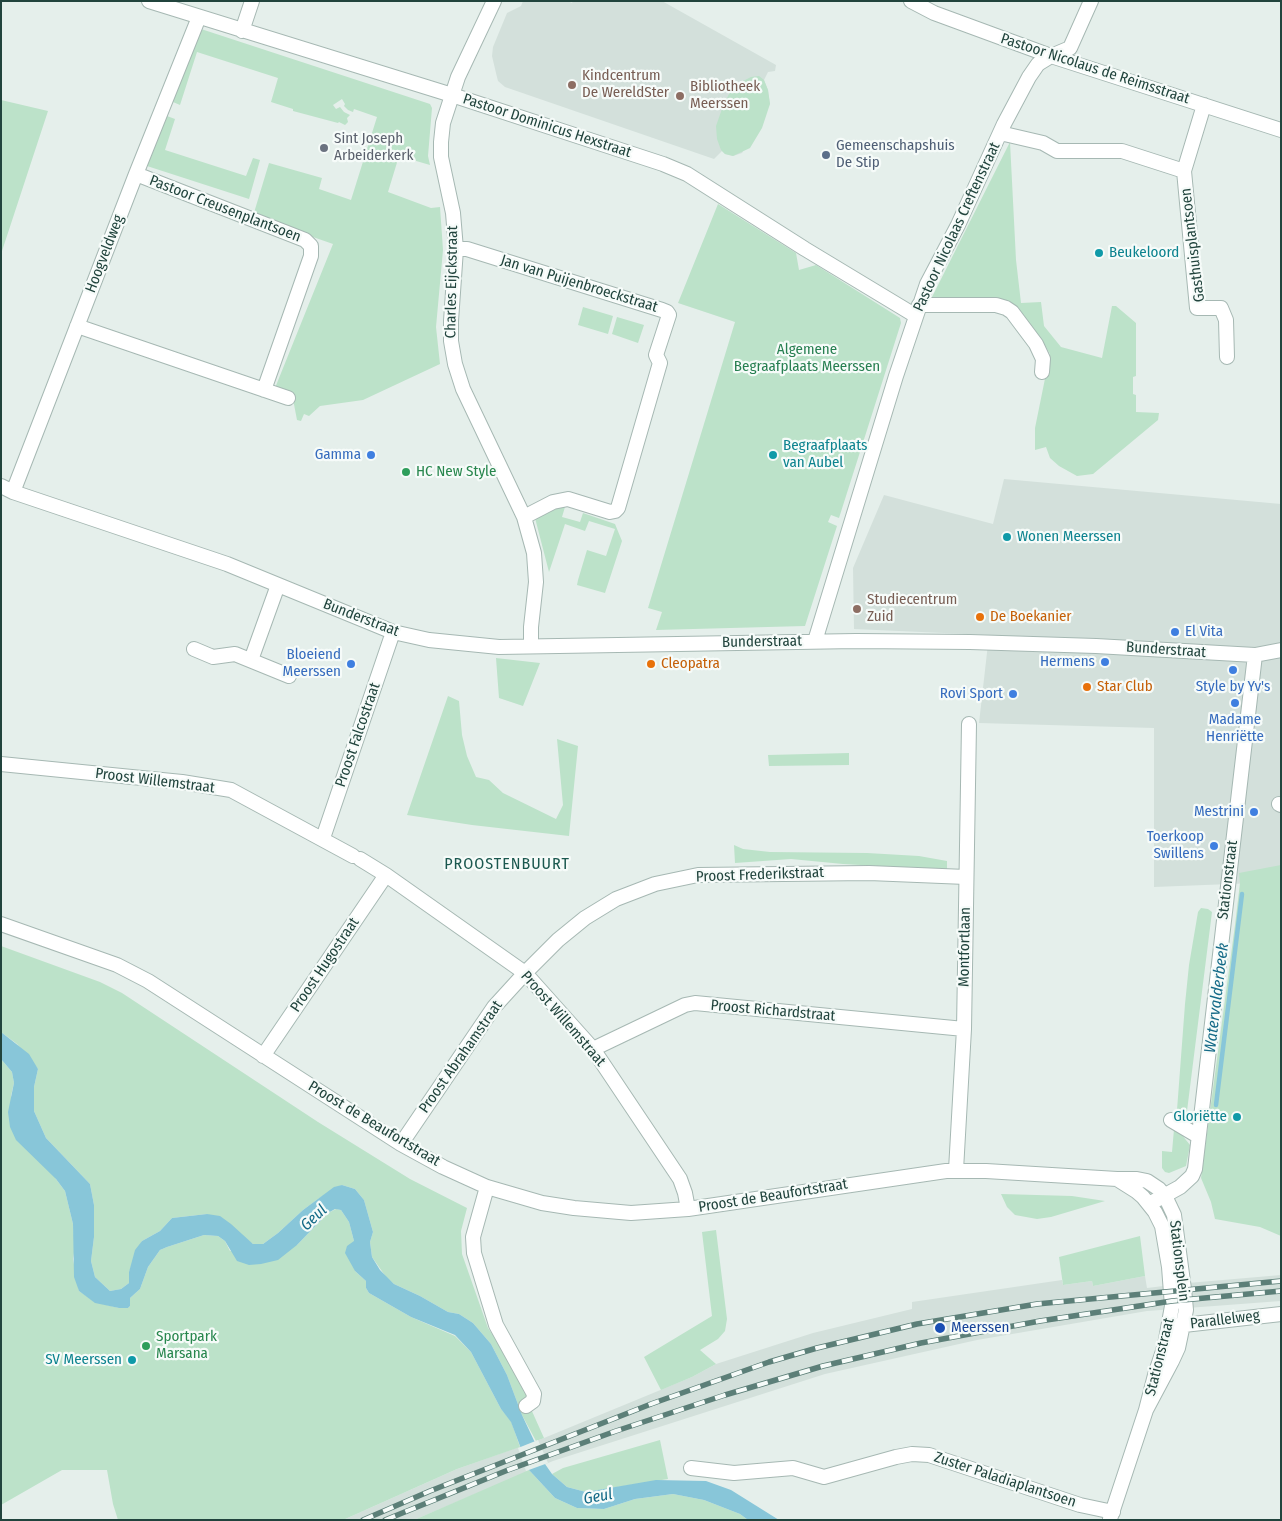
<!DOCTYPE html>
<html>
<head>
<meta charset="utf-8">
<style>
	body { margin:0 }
	#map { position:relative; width:1282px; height:1521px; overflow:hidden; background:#e5efeb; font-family:"Fira Sans Condensed",sans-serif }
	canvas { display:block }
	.frame { position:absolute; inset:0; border:2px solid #21443d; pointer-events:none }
</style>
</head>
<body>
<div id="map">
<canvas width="1282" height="1521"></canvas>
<div class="frame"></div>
</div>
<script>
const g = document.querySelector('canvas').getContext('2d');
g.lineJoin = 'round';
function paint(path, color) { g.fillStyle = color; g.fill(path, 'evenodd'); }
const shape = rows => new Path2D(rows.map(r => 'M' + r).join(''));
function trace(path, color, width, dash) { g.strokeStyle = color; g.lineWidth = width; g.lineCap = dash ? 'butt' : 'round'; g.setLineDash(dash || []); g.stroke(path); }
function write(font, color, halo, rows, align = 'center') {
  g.font = font + ' "Fira Sans Condensed",sans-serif'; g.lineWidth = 4.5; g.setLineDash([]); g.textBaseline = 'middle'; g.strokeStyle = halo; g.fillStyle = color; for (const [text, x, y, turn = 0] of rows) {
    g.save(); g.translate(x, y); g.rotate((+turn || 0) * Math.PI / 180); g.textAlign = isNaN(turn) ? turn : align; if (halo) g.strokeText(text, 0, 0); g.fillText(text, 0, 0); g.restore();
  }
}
const built = shape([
	[523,1,567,1,572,3,573,1,662,1,776,65,775,71,768,72,764,80,768,90,770,104,742,153,733,156,725,154,722,151,714,159,505,87,498,81,496,73,492,56,493,47,507,13,521,6],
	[1004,479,1281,504,1281,882,1154,887,1154,728,979,723,989,635,854,629,853,568,884,495,993,524],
	[1281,1275,1281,1301,1147,1311,977,1340,825,1374,553,1461,414,1520,343,1520,457,1469,544,1438,692,1377,716,1364,813,1333,912,1309,912,1302,1062,1280,1063,1285,1092,1281,1093,1286,1145,1276,1147,1288,1188,1283]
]);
const green = shape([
	[198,28,430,104,432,108,428,156,430,165,399,156,388,192,431,208,440,207,443,250,436,327,440,364,363,400,320,406,309,416,304,414,301,421,297,420,292,394,275,388,333,244,253,216,269,163,322,178,319,189,351,200,377,117,354,109,353,112,348,110,344,106,345,104,342,99,333,105,336,109,340,107,344,112,350,115,347,118,348,122,345,125,339,122,338,123,293,111,293,109,271,102,278,78,197,52,180,105,173,102],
	[759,76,764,80,768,90,770,104,762,128,750,148,733,156,725,154,721,150,717,139,716,126,723,106,731,90,741,82,751,77],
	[1,100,48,111,2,251,1,251],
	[167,116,175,119,165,150,246,176,253,158,260,160,249,199,147,166],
	[1010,142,1016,260,1021,303,1041,302,1044,326,1061,347,1102,358,1112,306,1116,306,1136,323,1136,376,1133,377,1133,394,1136,395,1136,412,1159,413,1158,420,1093,474,1077,476,1059,466,1050,458,1046,447,1035,450,1035,428,1050,354,1040,337,1019,310,991,300,930,301],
	[718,204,796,253,799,270,816,265,900,318,901,323,839,518,831,515,828,522,837,526,805,626,656,630,662,612,648,608,735,322,678,303],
	[583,307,613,316,608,334,578,325],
	[617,317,644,325,638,343,612,334],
	[561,507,565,507,562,517,580,522,583,513,615,524,622,541,605,593,577,585,578,580,587,550,606,556,615,529,589,521,585,531,565,524,549,572,535,518,553,508],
	[496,658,540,663,523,706,499,698],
	[448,696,459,701,462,735,467,756,476,777,489,780,503,793,556,819,563,805,557,739,578,746,569,836,472,825,407,815],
	[849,753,849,765,769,766,768,755],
	[734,845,743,849,770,852,867,853,919,856,947,861,947,870,843,864,791,859,735,863],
	[1281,865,1281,1236,1260,1227,1215,1219,1211,1202,1201,1178,1235,925,1240,883,1239,873],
	[1201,908,1208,909,1212,912,1186,1119,1182,1120,1177,1110,1185,1004,1189,965,1198,912],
	[1,946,100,982,122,993,318,1122,410,1179,467,1208,461,1231,462,1254,488,1328,533,1393,531,1409,544,1438,536,1441,522,1415,507,1375,491,1344,473,1323,459,1314,448,1312,420,1296,394,1284,386,1277,372,1257,370,1242,373,1232,364,1200,355,1189,342,1185,318,1199,303,1210,278,1233,263,1244,253,1244,207,1214,172,1218,160,1231,142,1241,129,1272,129,1283,121,1289,110,1291,95,1277,91,1261,94,1237,94,1205,90,1184,46,1138,34,1111,34,1087,38,1069,17,1044,1,1032],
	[1,1059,12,1072,14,1083,11,1096,56,1179,65,1191,73,1224,75,1247,73,1259,79,1291,95,1302,119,1308,128,1308,130,1306,130,1298,140,1289,148,1267,160,1250,167,1247,204,1235,218,1236,225,1241,230,1251,297,1245,328,1213,336,1209,341,1210,349,1222,354,1241,355,1271,366,1281,366,1288,369,1293,411,1317,455,1336,471,1352,501,1409,511,1421,520,1447,457,1469,343,1520,118,1520,113,1504,107,1470,62,1470,1,1505],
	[1174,1129,1182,1135,1190,1145,1186,1166,1169,1173,1165,1172,1162,1168,1162,1151,1172,1152],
	[1001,1194,1072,1196,1105,1201,1051,1217,1037,1219,1015,1215,1007,1207],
	[716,1230,727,1319,725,1331,718,1339,700,1350,716,1364,692,1377,661,1390,644,1357,712,1316,702,1232],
	[1140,1236,1145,1276,1093,1286,1092,1281,1063,1285,1059,1257],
	[660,1440,668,1479,586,1492,567,1487,552,1474,563,1468],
	[529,1470,555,1498,577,1508,604,1509,635,1499,673,1494,704,1500,740,1514,748,1520,414,1520]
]);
const water = shape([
	[1,1032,29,1054,38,1069,34,1087,34,1111,46,1138,90,1184,94,1205,94,1237,91,1261,95,1277,110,1291,121,1289,129,1283,129,1272,135,1250,142,1241,160,1231,172,1218,207,1214,220,1216,231,1224,253,1244,263,1244,278,1233,303,1210,334,1187,342,1185,355,1189,364,1200,373,1232,370,1242,372,1257,380,1270,394,1284,420,1296,448,1312,459,1314,473,1323,491,1344,507,1375,522,1415,545,1464,552,1474,567,1487,586,1492,656,1480,706,1481,731,1490,779,1520,748,1520,740,1514,704,1500,673,1494,635,1499,604,1509,577,1508,555,1498,529,1470,511,1422,501,1409,471,1352,455,1335,411,1317,369,1293,366,1288,366,1281,355,1271,345,1253,347,1246,354,1241,349,1222,341,1210,335,1209,328,1213,297,1245,278,1260,261,1264,249,1265,237,1261,225,1241,218,1236,204,1235,167,1247,160,1250,148,1267,140,1289,130,1298,130,1306,128,1308,119,1308,95,1303,79,1291,74,1277,73,1224,65,1191,56,1179,16,1140,10,1127,8,1112,14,1083,12,1072,1,1059]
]);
const pier = shape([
	[538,1440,548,1463,526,1471,518,1448]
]);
const stream = shape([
	[1216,1105,1242,894]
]);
const minor = shape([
	[149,1,452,95,663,164,687,174,805,249,916,316],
	[494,1,458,77,443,123,441,142,441,157,453,213,456,249,451,321,451,341,455,364,463,389,524,517,534,553,536,582,531,627,531,646],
	[911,1,934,13,1051,56,1281,130],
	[242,31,252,1],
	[1204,105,1184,171,1197,308,1221,308,1226,320,1227,357],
	[1000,133,1043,143,1057,151,1122,151,1184,171],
	[136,174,305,240,311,246,311,256,264,390],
	[456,249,467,249,662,310,667,312,669,315,656,355,660,363,618,508,615,511,610,512,568,499,553,502,524,517],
	[919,305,996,305,1006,308,1012,312,1036,344,1043,359,1042,372],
	[77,326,288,398],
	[1,486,13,492,227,564,393,632,429,640,499,647,856,641,970,642,1096,646,1255,655,1281,650],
	[13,492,136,174,199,17],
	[815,641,896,376,927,284,958,225,1004,124,1029,77,1038,64,1051,56,1070,48,1091,1],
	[194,649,213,657,235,654,289,676],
	[251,660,278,585],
	[1,764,182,782,231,790,353,856],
	[1279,804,1281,805],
	[323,838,393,632],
	[360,859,386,875,525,973,593,1049,680,1179,685,1193,688,1209],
	[1,924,117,965,148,981,401,1144,443,1167,487,1187,542,1203,574,1208,631,1213,688,1209,946,1171,986,1171,1117,1179,1137,1179,1147,1181,1159,1189,1165,1196,1174,1215,1184,1289,1186,1310,1178,1348,1172,1361,1146,1410],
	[593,1049,685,1005,695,1003,964,1029],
	[263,1056,386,875],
	[1171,1120,1198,1136],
	[401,1144,494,1007,525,973,558,940,585,918,616,899,655,884,698,875,869,873,966,877],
	[956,1170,964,1029,969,724],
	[487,1187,473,1237,474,1253,496,1325,534,1394,533,1401,526,1406],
	[1149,1204,1180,1187,1192,1176,1195,1169,1255,655],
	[1175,1326,1281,1314],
	[691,1468,734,1473,793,1468,824,1477,896,1457,912,1454,929,1455,1080,1505,1113,1512],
	[1110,1519,1146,1410,1155,1375,1165,1345,1172,1306,1169,1267,1162,1226,1155,1212,1143,1197,1136,1191,1117,1179]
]);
const rail = shape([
	[363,1520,430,1491,651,1404,769,1362,817,1348,917,1324,1037,1304,1281,1281],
	[385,1520,508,1470,616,1431,725,1395,823,1366,921,1343,1040,1321,1172,1301,1281,1291]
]);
const markers = [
	[572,85,5,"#8d6e63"],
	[680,96,5,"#8d6e63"],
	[324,148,5,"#6b7280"],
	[826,155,5,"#5c6f8a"],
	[1099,253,5,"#0f9aa8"],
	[371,455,5,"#3f7fe0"],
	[773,455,5,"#0f9aa8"],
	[406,472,5,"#2e9e5b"],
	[1007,537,5,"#0f9aa8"],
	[857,609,5,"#8d6e63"],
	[980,617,5,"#e8710a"],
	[1175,632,5,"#3f7fe0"],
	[1105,662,5,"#3f7fe0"],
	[351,664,5,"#3f7fe0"],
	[651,664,5,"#e8710a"],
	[1233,670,5,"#3f7fe0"],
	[1087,687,5,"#e8710a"],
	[1013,694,5,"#3f7fe0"],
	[1235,703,5,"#3f7fe0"],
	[1254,812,5,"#3f7fe0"],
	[1214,846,5,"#3f7fe0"],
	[1237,1117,5,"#0f9aa8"],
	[940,1328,6,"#1a4fb4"],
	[146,1346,5,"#2e9e5b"],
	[132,1360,5,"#0f9aa8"]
];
const streetNames = [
	["Pastoor Nicolaus de Reimsstraat",1095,69,18],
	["Pastoor Dominicus Hexstraat",547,126,18],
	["Pastoor Creusenplantsoen",225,209,21],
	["Pastoor Nicolaas Creftenstraat",957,227,-65],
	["Gasthuisplantsoen",1193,245,-97],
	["Hoogveldweg",105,254,-69],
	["Charles Eijckstraat",452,282,-89],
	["Jan van Puijenbroeckstraat",579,284,17],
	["Bunderstraat",361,618,21],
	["Bunderstraat",762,642,-1],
	["Bunderstraat",1166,650,4],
	["Proost Falcostraat",358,735,-71],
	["Proost Willemstraat",155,781,7],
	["Proost Frederikstraat",760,875,-2],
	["Stationstraat",1228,880,-83],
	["Montfortlaan",965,947,-89],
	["Proost Hugostraat",325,965,-56],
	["Proost Richardstraat",773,1011,5],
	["Proost Willemstraat",563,1019,49],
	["Proost Abrahamstraat",461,1057,-55],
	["Proost de Beaufortstraat",374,1124,31],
	["Proost de Beaufortstraat",773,1196,-9],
	["Stationsplein",1179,1261,83],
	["Parallelweg",1225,1320,-7],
	["Stationstraat",1160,1357,-76],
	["Zuster Paladiaplantsoen",1005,1480,18]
];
const educationNames = [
	["Kindcentrum",582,76],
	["De WereldSter",582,93],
	["Bibliotheek",690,87],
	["Meerssen",690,104],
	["Studiecentrum",867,600],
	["Zuid",867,617]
];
const worshipNames = [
	["Sint Joseph",334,139],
	["Arbeiderkerk",334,156]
];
const serviceNames = [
	["Gemeenschapshuis",836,146],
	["De Stip",836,163]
];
const cultureNames = [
	["Beukeloord",1109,253],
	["Begraafplaats",783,446],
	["van Aubel",783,463],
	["Wonen Meerssen",1017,537],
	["Gloriëtte",1227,1117,"right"],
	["SV Meerssen",122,1360,"right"]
];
const parkNames = [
	["Algemene",807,350],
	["Begraafplaats Meerssen",807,367]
];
const shopNames = [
	["Gamma",361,455],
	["El Vita",1185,632,"left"],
	["Bloeiend",341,655],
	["Meerssen",341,672],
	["Hermens",1095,662],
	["Style by Yv's",1233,687,"center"],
	["Rovi Sport",1003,694],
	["Madame",1235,720,"center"],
	["Henriëtte",1235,737,"center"],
	["Mestrini",1244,812],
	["Toerkoop",1204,837],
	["Swillens",1204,854]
];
const leisureNames = [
	["HC New Style",416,472],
	["Sportpark",156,1337],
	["Marsana",156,1354]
];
const foodNames = [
	["De Boekanier",990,617],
	["Cleopatra",661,664],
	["Star Club",1097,687]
];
const transitNames = [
	["Meerssen",951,1328]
];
const neighbourhoodNames = [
	["PROOSTENBUURT",507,865]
];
const waterNames = [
	["Watervalderbeek",1217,998,-83],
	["Geul",314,1218,-43],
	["Geul",598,1497,-10]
];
paint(built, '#d3e0db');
paint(green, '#bce2c9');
paint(water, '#88c6d9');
paint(pier, '#e5efeb');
trace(stream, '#88c6d9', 4.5);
trace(minor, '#a6b8b3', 16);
trace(minor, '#fff', 14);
trace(rail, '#5c7f78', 5.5);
trace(rail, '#f6fbf9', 4, [11]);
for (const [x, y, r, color] of markers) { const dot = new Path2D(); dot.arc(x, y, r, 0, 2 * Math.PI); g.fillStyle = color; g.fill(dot); trace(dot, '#f6fbf9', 2); }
write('15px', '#21443d', '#f6fbf9', streetNames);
write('15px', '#785e54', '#f6fbf9', educationNames, 'left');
write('15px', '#5b616d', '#f6fbf9', worshipNames, 'left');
write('15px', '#4e5e75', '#f6fbf9', serviceNames, 'left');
write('15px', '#0d838f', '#f6fbf9', cultureNames, 'left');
write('15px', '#277f51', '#f6fbf9', parkNames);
write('15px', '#366cbe', '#f6fbf9', shopNames, 'right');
write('15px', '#27864d', '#f6fbf9', leisureNames, 'left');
write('15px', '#c56008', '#f6fbf9', foodNames, 'left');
write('15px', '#164399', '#f6fbf9', transitNames, 'left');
g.letterSpacing = '1px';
write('16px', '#1b584f', '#f6fbf9', neighbourhoodNames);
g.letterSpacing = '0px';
write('italic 16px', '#146a87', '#f6fbf9', waterNames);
</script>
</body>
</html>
